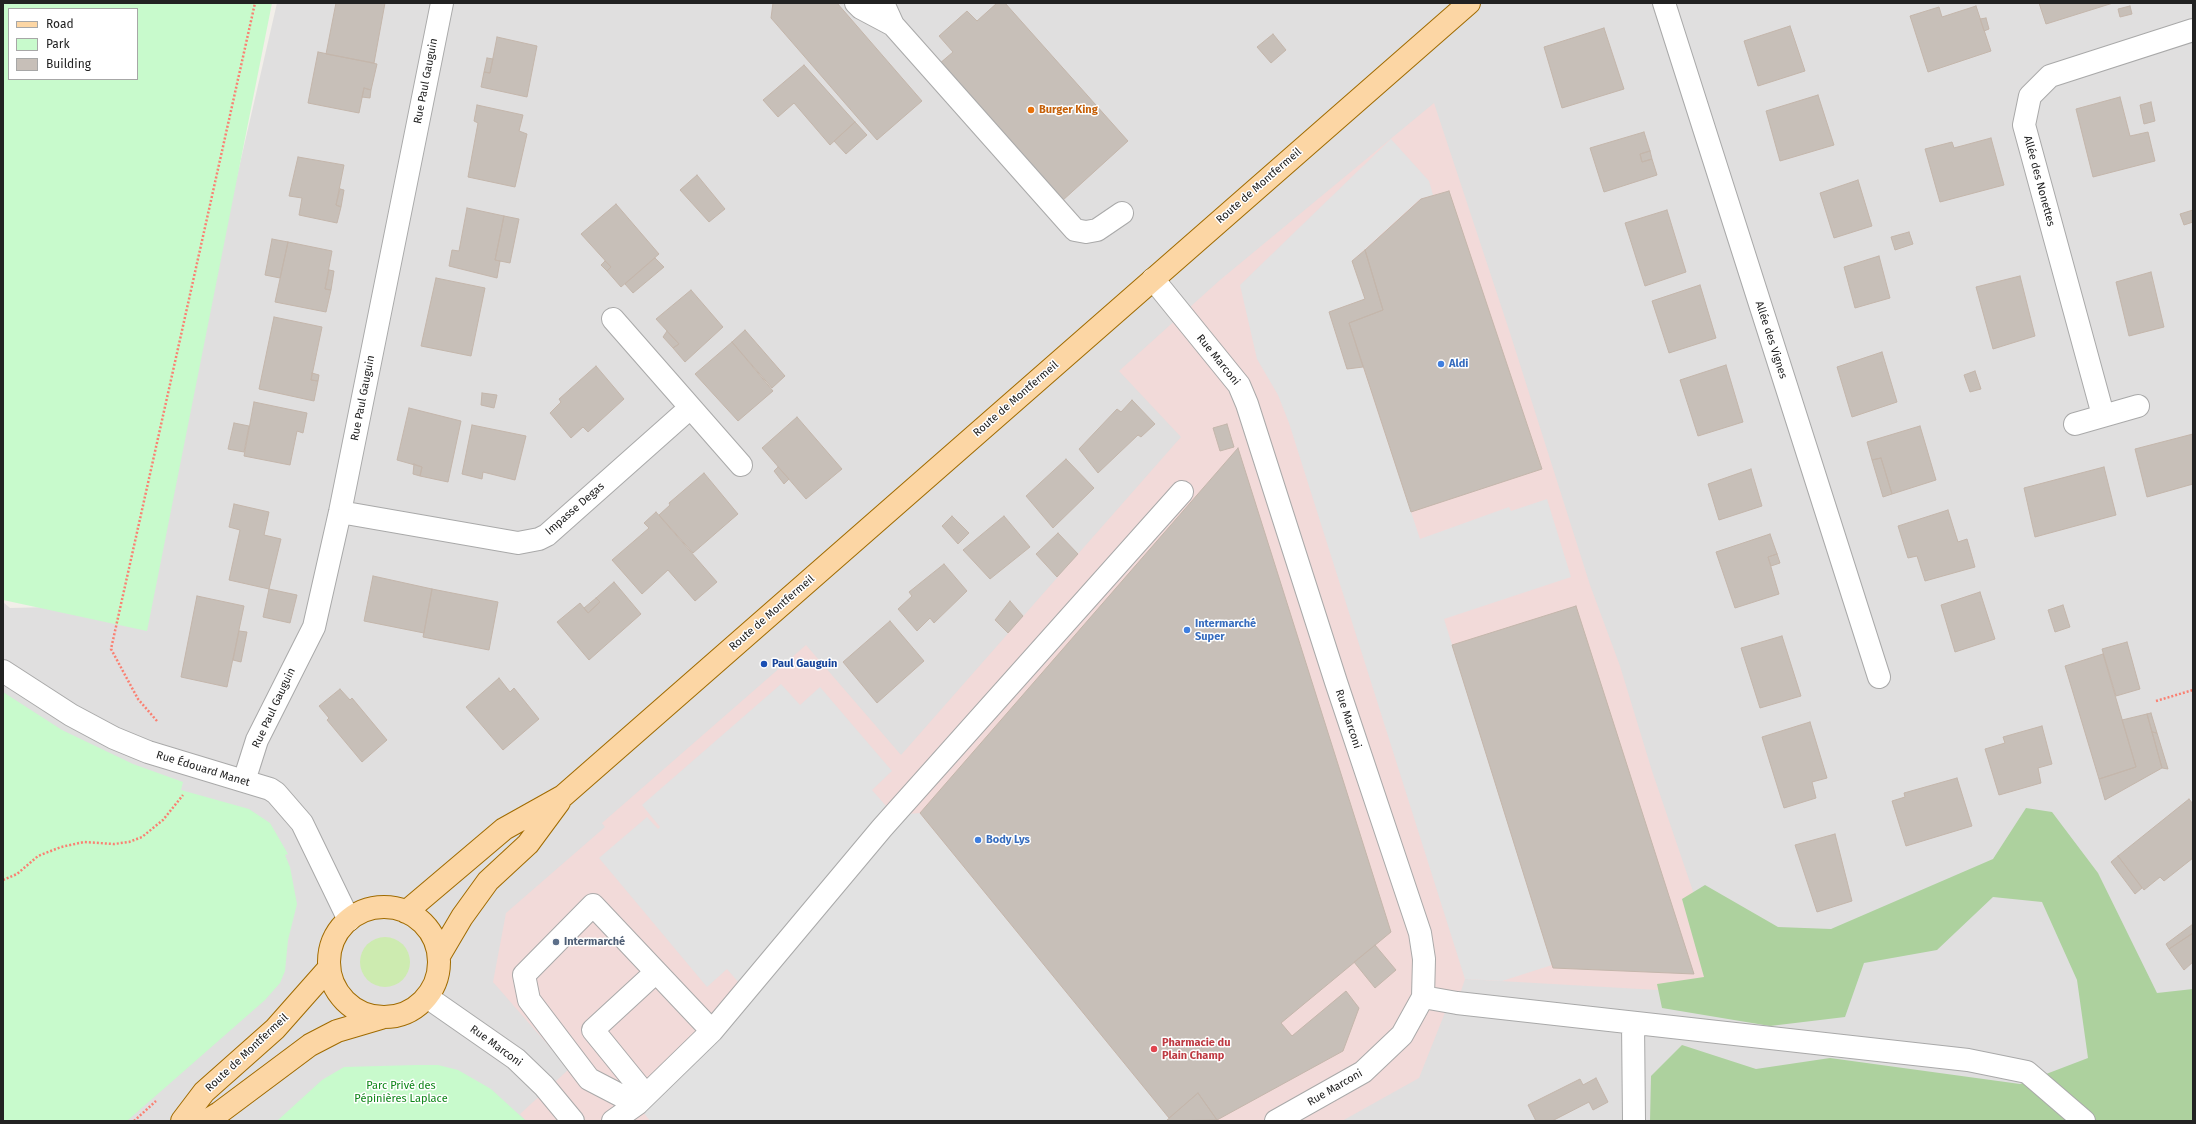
<!DOCTYPE html>
<html>
<head>
<meta charset="utf-8">
<style>
	body { margin:0 }
	#map { position:relative; width:2196px; height:1124px; overflow:hidden; background:#f2efe9; font-family:"Fira Sans",sans-serif }
	canvas { display:block }
	.frame { position:absolute; inset:0; border:4px solid #222; pointer-events:none }
	.legend { position:absolute; left:8px; top:8px; width:130px; height:72px; box-sizing:border-box; background:#fff; border:1px solid #a7a7a7; margin:0; padding:5px 7px; list-style:none; font-size:12px; color:#222 }
	.legend li { display:flex; align-items:center; gap:8px; height:20px }
	.legend b { width:20px; border:1px solid #a7a7a7 }
</style>
</head>
<body>
<div id="map">
<canvas width="2196" height="1124"></canvas>
<div class="frame"></div>
<ul class="legend">
<li><b style="height:5px;background:#fcd6a4"></b>Road</li>
<li><b style="height:11px;background:#c8facc"></b>Park</li>
<li><b style="height:11px;background:#c7bfb8"></b>Building</li>
</ul>
</div>
<script>
const g = document.querySelector('canvas').getContext('2d');
g.lineJoin = 'round';
function paint(path, color) { g.fillStyle = color; g.fill(path, 'evenodd'); }
const shape = rows => new Path2D(rows.map(r => 'M' + r).join(''));
function trace(path, color, width, dash) { g.strokeStyle = color; g.lineWidth = width; g.lineCap = dash ? 'butt' : 'round'; g.setLineDash(dash || []); g.stroke(path); }
function write(font, color, halo, rows, align = 'center') {
  g.font = font + ' "Fira Sans",sans-serif'; g.lineWidth = 3; g.setLineDash([]); g.textBaseline = 'middle'; g.strokeStyle = halo; g.fillStyle = color; for (const [text, x, y, turn = 0] of rows) {
    g.save(); g.translate(x, y); g.rotate((+turn || 0) * Math.PI / 180); g.textAlign = isNaN(turn) ? turn : align; if (halo) g.strokeText(text, 0, 0); g.fillText(text, 0, 0); g.restore();
  }
}
const residential = shape([
	[277,3,2193,3,2193,1121,3,1121,3,602,10,608,138,605]
]);
const commercial = shape([
	[1434,103,1510,333,1590,585,1620,666,1652,771,1728,994,1465,979,1457,1003,1446,1010,1419,1078,1342,1121,526,1121,520,1114,569,1069,493,982,506,913,605,827,602,823,806,645,901,755,1181,437,1119,371,1220,280]
]);
const grass = shape([
	'360 962a25 25 0 1 1 50 0a25 25 0 1 1-50 0Z'
]);
const forest = shape([
	[2026,808,2052,812,2098,873,2157,993,2193,989,2193,1121,1650,1121,1651,1076,1682,1045,1756,1069,1830,1058,2020,1084,2088,1058,2077,980,2042,902,1993,897,1937,950,1864,963,1845,1017,1770,1026,1662,1008,1657,984,1704,977,1682,899,1705,885,1778,927,1831,929,1993,859]
]);
const park = shape([
	[3,3,272,3,147,631,3,600],
	[9,9,137,9,137,79,9,79],
	[3,692,62,730,133,764,183,782,181,790,249,809,270,823,288,854,285,855,290,867,297,904,288,940,285,971,280,983,265,1000,127,1121,3,1121],
	[416,1065,438,1065,458,1070,491,1089,526,1121,277,1121,322,1080,344,1067]
]);
const parking = shape([
	[1391,139,1429,181,1433,195,1420,199,1352,261,1365,299,1329,312,1347,369,1363,367,1420,539,1509,507,1511,511,1547,499,1571,577,1444,619,1552,965,1502,981,1465,979,1289,423,1278,395,1257,359,1240,285],
	[781,684,800,705,820,687,892,771,872,790,894,815,920,813,1169,1118,1166,1121,650,1121,637,1104,746,991,727,969,707,987,599,858,647,817,658,829,660,827,642,805]
]);
const building = shape([
	[336,3,385,3,374,63,326,54,336,3],
	[773,3,837,3,922,101,877,140,771,18,773,3],
	[997,3,1005,3,1128,141,1062,201,939,64,953,52,939,36,967,11,977,21,997,3],
	[2039,3,2113,3,2046,24,2039,3],
	[1976,6,1991,51,1928,72,1910,16,1939,7,1942,17,1976,6],
	[2130,6,2132,14,2120,17,2118,9,2130,6],
	[1986,18,1989,29,1984,31,1980,19,1986,18],
	[1790,26,1805,71,1758,86,1744,41,1790,26],
	[1604,28,1624,89,1562,108,1544,47,1604,28],
	[1273,34,1286,50,1271,63,1257,47,1273,34],
	[497,37,537,46,527,97,481,87,484,72,490,73,497,37],
	[318,52,377,64,371,90,364,88,359,113,308,103,318,52],
	[487,58,493,59,490,73,484,72,487,58],
	[804,65,855,122,830,145,794,103,778,117,763,100,804,65],
	[364,88,371,90,370,98,362,97,364,88],
	[1818,95,1834,145,1780,161,1766,111,1818,95],
	[2120,97,2130,136,2148,132,2155,161,2093,177,2076,109,2120,97],
	[2151,102,2155,121,2144,124,2140,105,2151,102],
	[477,105,523,115,519,131,527,134,515,187,468,177,478,123,474,121,477,105],
	[855,122,867,135,846,154,834,141,855,122],
	[1644,132,1650,151,1640,154,1642,162,1652,159,1657,175,1604,192,1590,148,1644,132],
	[1991,138,2004,185,1940,202,1925,149,1952,142,1954,148,1991,138],
	[1650,151,1652,159,1642,162,1640,154,1650,151],
	[298,157,344,165,336,205,341,207,337,223,299,215,302,198,289,196,298,157],
	[697,175,725,209,709,222,680,190,697,175],
	[1858,180,1872,226,1834,238,1820,193,1858,180],
	[340,189,344,190,341,207,336,205,340,189],
	[1449,191,1542,469,1411,512,1349,323,1383,310,1365,250,1421,199,1449,191],
	[616,204,659,254,621,287,607,271,611,267,581,234,616,204],
	[467,208,504,216,495,260,500,261,497,278,449,266,452,250,459,251,467,208],
	[1667,210,1686,272,1645,286,1625,223,1667,210],
	[2193,210,2193,222,2184,225,2180,214,2193,210],
	[504,216,519,219,510,263,495,260,504,216],
	[1909,232,1913,244,1895,250,1891,237,1909,232],
	[272,239,288,242,280,278,265,275,272,239],
	[288,242,332,251,325,289,331,290,326,312,275,302,288,242],
	[1365,250,1383,310,1349,323,1363,367,1347,369,1329,312,1365,299,1352,261,1365,250],
	[1879,256,1890,298,1855,308,1844,267,1879,256],
	[655,258,664,267,633,293,625,284,655,258],
	[605,261,611,267,607,271,601,265,605,261],
	[329,270,334,271,331,290,325,289,329,270],
	[2151,272,2164,327,2129,336,2116,282,2151,272],
	[2020,276,2035,336,1993,349,1976,287,2020,276],
	[436,278,485,288,471,356,421,346,436,278],
	[1700,285,1716,338,1669,353,1652,301,1700,285],
	[691,290,723,327,685,362,673,348,679,344,656,319,691,290],
	[274,317,322,327,311,380,318,381,314,401,259,389,274,317],
	[745,330,785,376,772,388,732,342,745,330],
	[667,331,679,344,673,348,663,337,667,331],
	[732,342,773,391,738,421,695,374,732,342],
	[1882,352,1897,402,1852,417,1837,367,1882,352],
	[1726,365,1743,422,1698,436,1680,380,1726,365],
	[596,366,624,399,588,432,583,427,571,438,550,413,561,402,559,399,596,366],
	[1975,371,1981,389,1970,392,1964,375,1975,371],
	[312,373,319,375,318,381,311,380,312,373],
	[482,393,497,395,494,408,481,405,482,393],
	[1132,400,1155,424,1141,437,1138,435,1098,473,1079,449,1117,409,1121,412,1132,400],
	[254,402,307,413,303,433,297,431,290,465,244,456,254,402],
	[409,408,461,421,448,482,420,476,422,467,397,460,409,408],
	[797,417,842,469,806,499,762,448,797,417],
	[234,423,249,426,244,452,228,449,234,423],
	[1227,424,1234,447,1220,451,1213,428,1227,424],
	[472,425,526,436,515,480,483,472,482,479,462,474,472,425],
	[1920,426,1936,480,1892,494,1881,458,1872,460,1867,442,1920,426],
	[2193,434,2193,484,2147,497,2135,449,2193,434],
	[1238,448,1391,932,1281,1023,1292,1036,1346,991,1359,1008,1343,1051,1217,1120,1198,1093,1169,1118,920,813,1238,448],
	[1881,458,1892,494,1883,497,1872,460,1881,458],
	[1066,459,1094,488,1053,528,1026,496,1066,459],
	[414,464,422,467,420,476,413,474,414,464],
	[778,467,789,479,784,484,774,471,778,467],
	[2104,467,2116,515,2035,537,2024,488,2104,467],
	[1751,469,1762,506,1719,520,1708,484,1751,469],
	[704,473,738,514,693,553,659,515,670,505,669,503,704,473],
	[234,504,269,512,264,535,281,539,269,589,229,580,240,530,229,527,234,504],
	[1948,510,1958,542,1967,539,1975,567,1925,581,1917,556,1908,558,1898,526,1948,510],
	[656,512,717,582,695,601,668,570,642,594,612,560,649,528,644,523,656,512],
	[952,516,969,533,958,544,942,526,952,516],
	[1004,516,1030,547,990,579,963,550,1004,516],
	[1058,533,1078,554,1057,577,1036,554,1058,533],
	[1770,534,1777,554,1768,557,1779,594,1735,608,1716,552,1770,534],
	[1777,554,1780,563,1771,566,1768,557,1777,554],
	[944,564,967,591,934,623,930,618,917,631,898,609,912,596,909,592,944,564],
	[373,576,432,589,424,633,364,621,373,576],
	[614,582,641,614,589,660,557,622,580,603,588,613,600,602,596,598,614,582],
	[269,589,297,595,290,623,263,617,269,589],
	[432,589,498,602,489,650,423,637,432,589],
	[1980,592,1995,639,1955,652,1941,605,1980,592],
	[197,596,244,606,227,687,181,677,197,596],
	[596,598,600,602,588,613,584,608,596,598],
	[1010,601,1023,616,1008,633,995,620,1010,601],
	[2063,605,2070,627,2055,632,2048,610,2063,605],
	[1576,606,1694,974,1553,968,1452,645,1576,606],
	[890,621,924,661,877,703,843,662,890,621],
	[239,631,247,632,241,662,233,660,239,631],
	[1782,636,1801,696,1760,708,1741,648,1782,636],
	[2127,642,2140,689,2116,696,2102,649,2127,642],
	[2103,654,2136,767,2099,779,2065,666,2103,654],
	[499,678,510,692,514,688,539,719,503,750,466,707,499,678],
	[340,689,350,700,352,698,387,740,362,762,327,720,329,718,319,706,340,689],
	[2151,713,2157,733,2152,732,2147,714,2151,713],
	[2147,714,2162,768,2105,800,2099,779,2136,767,2122,720,2147,714],
	[1810,722,1827,778,1812,782,1816,798,1784,808,1762,737,1810,722],
	[2042,726,2052,764,2038,768,2041,783,1999,795,1985,749,2005,743,2003,737,2042,726],
	[2152,732,2157,733,2168,769,2162,768,2152,732],
	[1957,778,1972,826,1906,846,1892,801,1905,797,1904,793,1957,778],
	[2189,799,2193,804,2193,858,2164,881,2160,877,2144,890,2118,856,2189,799],
	[1835,834,1852,901,1817,912,1795,845,1835,834],
	[2118,856,2142,888,2135,894,2111,862,2118,856],
	[2193,924,2193,933,2169,949,2166,944,2193,924],
	[2193,933,2193,962,2184,970,2169,949,2193,933],
	[1375,945,1396,970,1375,988,1354,962,1375,945],
	[1596,1078,1608,1102,1593,1110,1589,1102,1552,1121,1536,1121,1528,1105,1580,1079,1583,1085,1596,1078],
	[1198,1093,1217,1120,1166,1121,1198,1093]
]);
const path = shape([
	[2156,701,2193,690],
	[157,721,138,699,111,649,255,3],
	[3,880,17,874,38,856,61,847,84,842,114,844,129,842,142,837,163,820,183,795],
	[134,1121,156,1101]
]);
const minor = shape([
	[856,3,861,8,893,25],
	[883,3,893,25,1075,230,1086,232,1097,230,1122,213],
	[1664,3,1879,677],
	[1153,279,1239,385,1247,404,1336,682,1420,933,1424,959,1423,997,1402,1035,1363,1072,1276,1121],
	[613,319,741,465],
	[2103,415,2024,125,2030,96,2050,76,2193,30],
	[2075,424,2138,406],
	[340,512,518,543,539,539,547,535,690,408],
	[3,671,71,715,114,738,148,752,270,789,276,793,302,823,349,920],
	[244,781,257,740,314,627,340,512,442,3],
	[427,997,516,1059,544,1086,573,1121],
	[1423,997,1457,1003,1968,1060,2027,1072,2084,1121],
	[1633,1023,1634,1121],
	[645,1094,593,1030,656,972],
	[637,1104,589,1079,529,1000,524,975,593,905,712,1031],
	[613,1121,637,1104,712,1031,882,828,1182,492]
]);
const major = shape([
	'329 962a55 55 0 1 1 110 0a55 55 0 1 1-110 0Z',
	[406,912,504,829,563,796,1469,3],
	[439,956,462,917,488,881,528,844,559,802],
	[182,1121,204,1092,275,1029,329,968],
	[206,1121,219,1113,310,1045,337,1031,381,1018]
]);
const markers = [
	[1031,110,4,"#e8710a"],
	[1441,364,4,"#3f7fe0"],
	[1187,630,4,"#3f7fe0"],
	[764,664,4,"#1a4fb4"],
	[978,840,4,"#3f7fe0"],
	[556,942,4,"#5c6f8a"],
	[1154,1049,4,"#e0444e"]
];
const streetNames = [
	["Rue Paul Gauguin",426,81,-79],
	["Allée des Nonettes",2039,181,75],
	["Route de Montfermeil",1259,186,-41],
	["Allée des Vignes",1771,340,72],
	["Rue Marconi",1218,360,51],
	["Rue Paul Gauguin",363,398,-79],
	["Route de Montfermeil",1016,399,-41],
	["Impasse Degas",575,509,-41],
	["Route de Montfermeil",772,613,-41],
	["Rue Paul Gauguin",274,708,-65],
	["Rue Marconi",1348,719,72],
	["Rue Édouard Manet",203,769,17],
	["Rue Marconi",496,1046,36],
	["Route de Montfermeil",247,1053,-43],
	["Rue Marconi",1335,1088,-30]
];
const foodNames = [
	["Burger King",1039,110]
];
const shopNames = [
	["Aldi",1449,364],
	["Intermarché",1195,624],
	["Super",1195,637],
	["Body Lys",986,840]
];
const transitNames = [
	["Paul Gauguin",772,664]
];
const serviceNames = [
	["Intermarché",564,942]
];
const healthNames = [
	["Pharmacie du",1162,1043],
	["Plain Champ",1162,1056]
];
const parkNames = [
	["Parc Privé des",401,1086],
	["Pépinières Laplace",401,1099]
];
paint(residential, '#e0dfdf');
paint(commercial, '#f2dad9');
paint(grass, '#cdebb0');
paint(forest, '#add19e');
paint(park, '#c8facc');
paint(parking, '#e2e2e2');
paint(building, '#c7bfb8');
trace(building, '#c4b6ab', 1);
trace(minor, '#a9a9a9', 24);
trace(major, '#a06b00', 24);
trace(path, '#fa8072', 2.5, [2, 2]);
trace(minor, '#fff', 22);
trace(major, '#fcd6a4', 22);
for (const [x, y, r, color] of markers) { const dot = new Path2D(); dot.arc(x, y, r, 0, 2 * Math.PI); g.fillStyle = color; g.fill(dot); trace(dot, '#fff', 1.5); }
write('11px', '#222', '#fff', streetNames);
write('bold 11px', '#c56008', '#fff', foodNames, 'left');
write('bold 11px', '#366cbe', '#fff', shopNames, 'left');
write('bold 11px', '#164399', '#fff', transitNames, 'left');
write('bold 11px', '#4e5e75', '#fff', serviceNames, 'left');
write('bold 11px', '#be3a42', '#fff', healthNames, 'left');
write('11px', '#0c8416', '#fff', parkNames);
</script>
</body>
</html>
